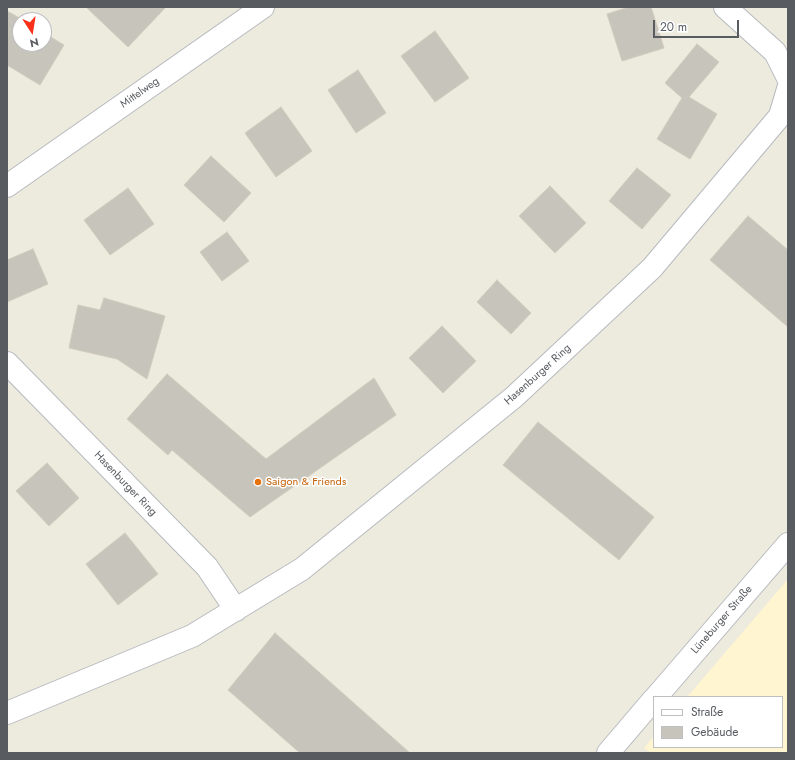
<!DOCTYPE html>
<html>
<head>
<meta charset="utf-8">
<style>
	body { margin:0 }
	#map { position:relative; width:795px; height:760px; overflow:hidden; background:#edeade; font-family:Jost,sans-serif }
	canvas { display:block }
	.frame { position:absolute; inset:0; border:8px solid #585c61; pointer-events:none }
	.legend { position:absolute; left:653px; top:696px; width:130px; height:52px; box-sizing:border-box; background:#fff; border:1px solid #bcbec0; margin:0; padding:5px 7px; list-style:none; font-size:12px; color:#585c61 }
	.legend li { display:flex; align-items:center; gap:8px; height:20px }
	.legend b { width:20px; border:1px solid #bcbec0 }
	.north { position:absolute; left:12px; top:12px; width:40px; height:40px; box-sizing:border-box; background:#fff; border:1px solid #bcbec0; border-radius:50%; rotate:168deg; font-size:11px; font-weight:700; line-height:16px; text-align:center; color:#585c61 }
	.north::after { content:''; display:block; margin:auto; width:14px; height:18px; background:#f82f19; clip-path:polygon(50% 0,100% 100%,50% 72%,0 100%) }
	.scale { position:absolute; left:653px; top:20px; width:86px; height:18px; box-sizing:border-box; border:2px solid #585c61; border-top:0; padding-left:5px; font-size:12px; line-height:14px; white-space:nowrap; color:#585c61; -webkit-text-stroke:3px #fff; paint-order:stroke }
</style>
</head>
<body>
<div id="map">
<canvas width="795" height="760"></canvas>
<div class="frame"></div>
<ul class="legend">
<li><b style="height:5px;background:#fff"></b>Straße</li>
<li><b style="height:11px;background:#c7c4bb"></b>Gebäude</li>
</ul>
<div class="north">N</div>
<div class="scale">20 m</div>
</div>
<script>
const g = document.querySelector('canvas').getContext('2d');
g.lineJoin = 'round';
function paint(path, color) { g.fillStyle = color; g.fill(path, 'evenodd'); }
const shape = rows => new Path2D(rows.map(r => 'M' + r).join(''));
function trace(path, color, width, dash) { g.strokeStyle = color; g.lineWidth = width; g.lineCap = dash ? 'butt' : 'round'; g.setLineDash(dash || []); g.stroke(path); }
function write(font, color, halo, rows, align = 'center') {
  g.font = font + ' Jost,sans-serif'; g.lineWidth = 3; g.setLineDash([]); g.textBaseline = 'middle'; g.strokeStyle = halo; g.fillStyle = color; for (const [text, x, y, turn = 0] of rows) {
    g.save(); g.translate(x, y); g.rotate((+turn || 0) * Math.PI / 180); g.textAlign = isNaN(turn) ? turn : align; if (halo) g.strokeText(text, 0, 0); g.fillText(text, 0, 0); g.restore();
  }
}
const commercial = shape([
	[788,579,788,753,651,753,644,748,654,736,654,747,782,747,782,697,687,697]
]);
const building = shape([
	[86,7,166,7,128,47,86,7],
	[629,7,651,7,664,48,622,61,607,14,629,7],
	[7,11,23,20,20,20,20,44,44,44,44,33,64,45,40,85,7,65,7,11],
	[435,31,469,78,435,102,401,56,435,31],
	[697,44,719,62,689,97,717,114,690,159,657,139,682,98,665,83,697,44],
	[358,70,386,113,356,133,328,90,358,70],
	[281,107,312,151,276,177,245,133,281,107],
	[211,156,251,193,224,222,184,185,211,156],
	[637,168,671,195,642,229,609,201,637,168],
	[550,186,586,223,555,253,519,216,550,186],
	[128,188,154,224,110,255,84,220,128,188],
	[748,216,788,250,788,327,710,260,748,216],
	[227,232,249,261,222,281,200,252,227,232],
	[33,249,48,284,7,302,7,260,33,249],
	[497,280,531,313,511,334,477,302,497,280],
	[104,298,165,316,147,379,117,359,69,348,78,305,100,310,104,298],
	[442,326,476,361,443,393,409,358,442,326],
	[167,374,266,459,374,378,396,415,250,517,172,450,168,455,127,419,167,374],
	[538,422,654,517,619,560,503,465,538,422],
	[47,463,79,498,49,526,16,491,47,463],
	[125,533,158,574,118,605,86,564,125,533],
	[275,633,410,753,300,753,228,690,275,633]
]);
const minor = shape([
	[725,7,775,52,788,78],
	[7,186,263,7],
	[7,363,207,567,236,610],
	[7,713,192,636,302,569,514,397,652,268,780,116,788,89]
]);
const tertiary = shape([
	[656,697,788,544],
	[608,753,654,699]
]);
const markers = [
	[258,482,4,"#e8710a"]
];
const streetNames = [
	["Mittelweg",140,93,-35],
	["Hasenburger Ring",538,375,-42],
	["Hasenburger Ring",125,484,46],
	["Lüneburger Straße",722,620,-49]
];
const foodNames = [
	["Saigon & Friends",266,482]
];
paint(commercial, '#fff5d1');
paint(building, '#c7c4bb');
trace(building, '#d2cbbc', 1);
trace(minor, '#b7babf', 24);
trace(tertiary, '#b7babf', 24);
trace(minor, '#fff', 22);
trace(tertiary, '#fff', 22);
for (const [x, y, r, color] of markers) { const dot = new Path2D(); dot.arc(x, y, r, 0, 2 * Math.PI); g.fillStyle = color; g.fill(dot); trace(dot, '#fff', 1.5); }
write('11px', '#585c61', '#fff', streetNames);
write('11px', '#c56008', '#fff', foodNames, 'left');
</script>
</body>
</html>
